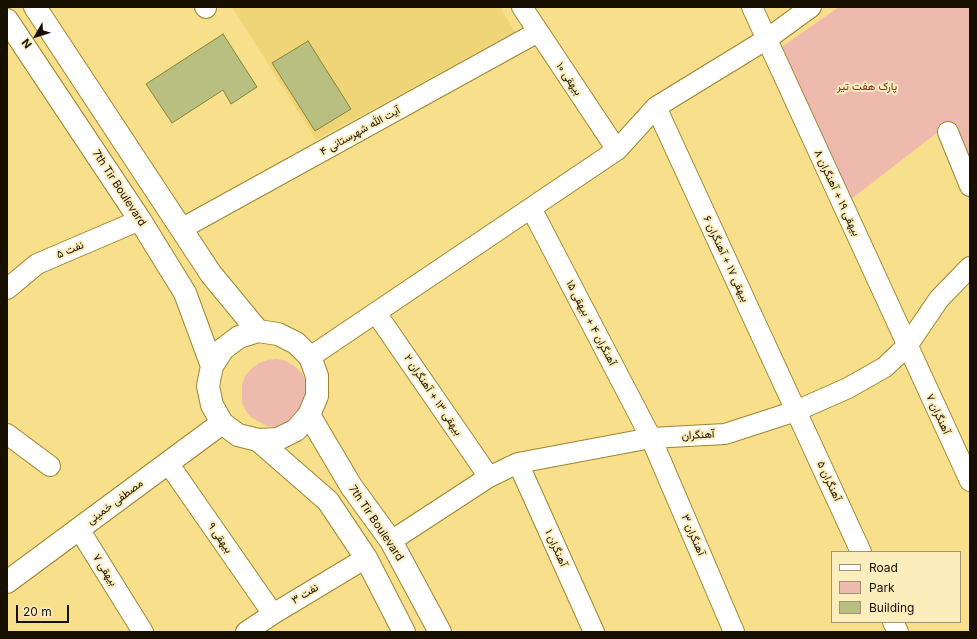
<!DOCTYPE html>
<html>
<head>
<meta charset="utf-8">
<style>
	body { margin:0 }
	#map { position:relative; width:977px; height:639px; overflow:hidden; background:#f8df8b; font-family:Inter,sans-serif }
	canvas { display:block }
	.frame { position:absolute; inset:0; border:8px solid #170f00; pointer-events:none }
	.legend { position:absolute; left:831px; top:551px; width:130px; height:72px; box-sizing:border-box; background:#fcedbd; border:1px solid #a09471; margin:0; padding:5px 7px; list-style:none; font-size:12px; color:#170f00 }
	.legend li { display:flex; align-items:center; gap:8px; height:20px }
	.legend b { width:20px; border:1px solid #a09471 }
	.north { position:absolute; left:16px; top:16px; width:40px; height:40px; -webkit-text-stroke:3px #fcedbd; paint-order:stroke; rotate:231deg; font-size:11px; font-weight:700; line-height:16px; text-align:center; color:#170f00 }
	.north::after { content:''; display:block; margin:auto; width:14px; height:18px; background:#170f00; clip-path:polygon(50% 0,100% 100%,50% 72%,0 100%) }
	.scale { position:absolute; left:16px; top:605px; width:53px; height:18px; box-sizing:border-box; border:2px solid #170f00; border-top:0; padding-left:5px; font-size:12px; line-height:14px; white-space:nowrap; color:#170f00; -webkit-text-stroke:3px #fcedbd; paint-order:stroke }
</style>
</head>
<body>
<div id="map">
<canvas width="977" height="639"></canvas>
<div class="frame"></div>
<ul class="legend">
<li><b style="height:5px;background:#fff"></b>Road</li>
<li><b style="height:11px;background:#eebaae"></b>Park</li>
<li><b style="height:11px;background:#b8bf80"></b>Building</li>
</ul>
<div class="north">N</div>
<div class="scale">20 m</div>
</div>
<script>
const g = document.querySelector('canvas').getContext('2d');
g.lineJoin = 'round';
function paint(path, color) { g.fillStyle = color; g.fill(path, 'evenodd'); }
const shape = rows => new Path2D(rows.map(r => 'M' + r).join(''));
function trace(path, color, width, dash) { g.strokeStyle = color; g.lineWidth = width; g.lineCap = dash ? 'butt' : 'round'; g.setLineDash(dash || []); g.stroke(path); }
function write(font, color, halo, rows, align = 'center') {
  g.font = font + ' Inter,Vazirmatn,sans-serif'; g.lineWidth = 4; g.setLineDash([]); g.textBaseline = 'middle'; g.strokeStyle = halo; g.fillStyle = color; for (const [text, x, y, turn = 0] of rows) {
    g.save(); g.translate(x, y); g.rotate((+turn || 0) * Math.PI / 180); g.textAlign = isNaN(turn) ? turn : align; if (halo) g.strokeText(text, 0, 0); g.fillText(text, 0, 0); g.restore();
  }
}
const built = shape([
	[232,7,500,7,515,32,316,140]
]);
const green = shape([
	[839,7,970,7,970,201,938,132,837,210,773,53],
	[277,359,286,361,293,365,300,371,304,377,307,385,307,402,285,426,276,427,267,426,252,418,246,411,242,403,242,385,245,376,251,369,259,363,267,360]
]);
const building = shape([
	[223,34,257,87,231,104,223,90,172,123,146,84,223,34],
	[308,41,351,109,315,131,272,63,308,41]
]);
const minor = shape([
	[205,7,206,8],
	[522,7,617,150],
	[752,7,970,481],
	[656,107,861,552],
	[948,132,970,186],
	[531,208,651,438,734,632],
	[181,229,538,32],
	[7,289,37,264,140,220],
	[376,313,489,477],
	[310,357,617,150,656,107,767,39,811,7],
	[7,434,50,466],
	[168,463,273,614],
	[518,463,594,632],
	[79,529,143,632],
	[391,541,489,477,518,463,651,438,725,434,796,411,848,388,885,367,907,346,939,299,970,267],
	[893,622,898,632],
	[246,632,273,614,366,558]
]);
const secondary = shape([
	[35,7,211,274,258,331],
	[7,20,140,220,185,293,212,366],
	[309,415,351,486,391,541,440,632],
	[258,440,278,439,296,430,309,415,317,396,317,376,310,357,296,343,278,334,258,331,239,337,223,349,212,366,208,386,212,405,222,423,238,435,258,440,328,501,366,558,404,632],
	[7,582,222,423]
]);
const streetNames = [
	["بیهقی ۱۰",569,79,56],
	["آیت الله شهرستانی ۴",360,131,-29],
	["7th Tir Boulevard",119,188,57],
	["بیهقی ۱۹ + آهنگران ۸",837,193,65],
	["نفت ۵",70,250,-23],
	["بیهقی ۱۷ + آهنگران ۶",726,259,65],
	["آهنگران ۴ + بیهقی ۱۵",591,323,62],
	["بیهقی ۱۳ + آهنگران ۲",433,395,56],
	["آهنگران ۷",938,414,65],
	["آهنگران",698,435,-3],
	["آهنگران ۵",829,481,65],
	["مصطفی خمینی",115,502,-37],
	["7th Tir Boulevard",376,523,56],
	["آهنگران ۳",693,535,67],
	["بیهقی ۹",220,538,55],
	["آهنگران ۱",556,548,66],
	["بیهقی ۷",105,570,58],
	["نفت ۳",305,594,-31]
];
const parkNames = [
	["پارک هفت تیر",867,87]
];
paint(built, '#f0d578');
paint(green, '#eebaae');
paint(building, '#b8bf80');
trace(building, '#818734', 1);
trace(minor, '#9d8530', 22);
trace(secondary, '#9d8530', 24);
trace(minor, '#fff', 20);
trace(secondary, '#fff', 22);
write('11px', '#170f00', '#fcedbd', streetNames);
write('11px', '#772818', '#fcedbd', parkNames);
</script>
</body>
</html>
